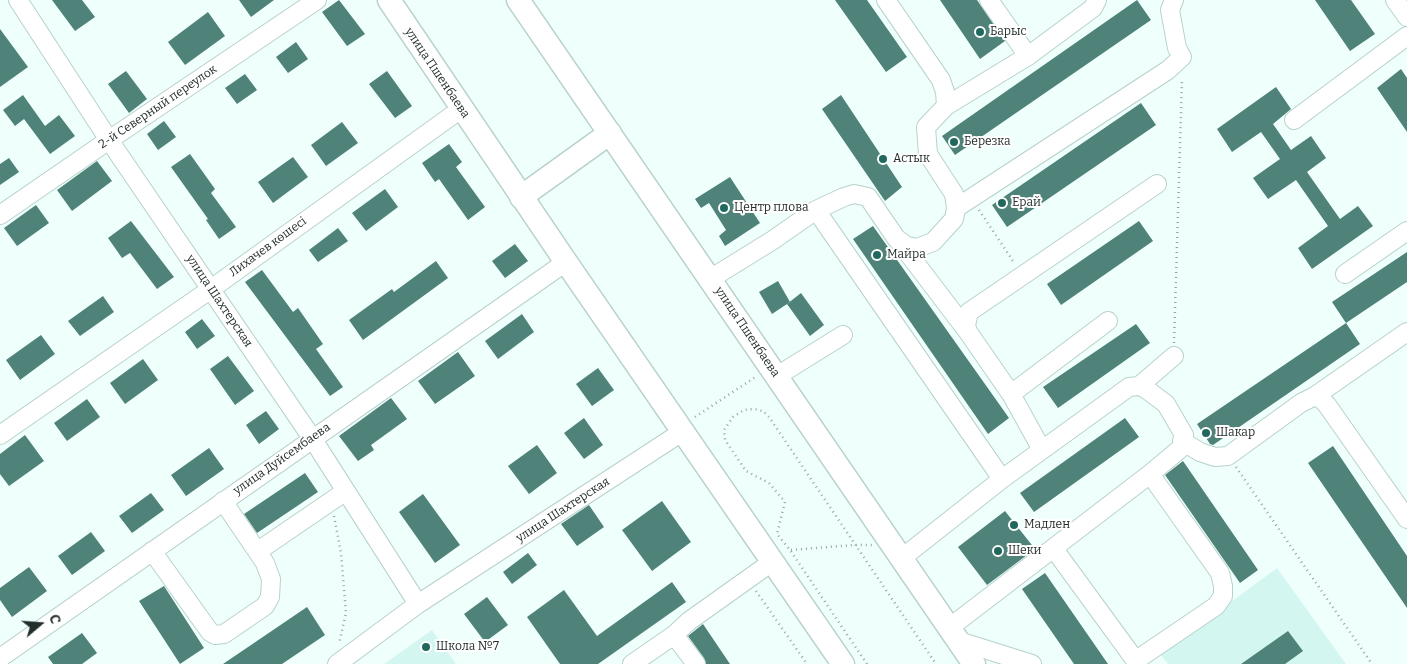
<!DOCTYPE html>
<html>
<head>
<meta charset="utf-8">
<style>
	body { margin:0 }
	#map { position:relative; width:1407px; height:664px; overflow:hidden; background:#effffb; font-family:Bitter,serif }
	canvas { display:block }
	.north { position:absolute; left:15px; top:599px; width:50px; height:50px; -webkit-text-stroke:4px #fff; paint-order:stroke; rotate:72deg; font-size:14px; font-weight:700; line-height:20px; text-align:center; color:#232d2b }
	.north::after { content:''; display:block; margin:auto; width:18px; height:22px; background:#232d2b; clip-path:polygon(50% 0,100% 100%,50% 72%,0 100%) }
</style>
</head>
<body>
<div id="map">
<canvas width="1407" height="664"></canvas>
<div class="north">С</div>
</div>
<script>
const g = document.querySelector('canvas').getContext('2d');
g.lineJoin = 'round';
function paint(path, color) { g.fillStyle = color; g.fill(path, 'evenodd'); }
const shape = rows => new Path2D(rows.map(r => 'M' + r).join(''));
function trace(path, color, width, dash) { g.strokeStyle = color; g.lineWidth = width; g.lineCap = dash ? 'butt' : 'round'; g.setLineDash(dash || []); g.stroke(path); }
function write(font, color, halo, rows, align = 'center') {
  g.font = font + ' Bitter,serif'; g.lineWidth = 4; g.setLineDash([]); g.textBaseline = 'middle'; g.strokeStyle = halo; g.fillStyle = color; for (const [text, x, y, turn = 0] of rows) {
    g.save(); g.translate(x, y); g.rotate((+turn || 0) * Math.PI / 180); g.textAlign = isNaN(turn) ? turn : align; if (halo) g.strokeText(text, 0, 0); g.fillText(text, 0, 0); g.restore();
  }
}
const built = shape([
	[1277,568,1346,664,1168,664,1160,654],
	[432,630,456,664,384,664]
]);
const building = shape([
	[52,0,82,0,95,17,75,31],
	[239,0,274,0,251,17],
	[339,0,365,34,347,46,322,12],
	[835,0,867,0,907,57,886,72],
	[940,0,977,0,1005,41,980,59],
	[1137,0,1151,20,955,155,942,136],
	[1315,0,1351,0,1375,34,1350,51],
	[208,12,225,36,185,65,168,42],
	[0,29,28,67,0,87],
	[296,42,308,59,288,73,276,57],
	[1401,69,1407,78,1407,132,1377,88],
	[126,71,147,99,129,113,108,84],
	[387,71,412,106,395,118,369,84],
	[245,74,257,90,237,104,225,88],
	[1276,87,1291,109,1273,124,1291,150,1311,136,1326,158,1307,172,1340,219,1358,206,1373,226,1312,269,1298,248,1328,226,1296,180,1268,199,1253,178,1280,159,1261,132,1232,152,1217,129],
	[23,95,45,126,59,115,75,136,50,154,24,119,15,126,3,110],
	[841,95,902,187,885,201,822,109],
	[1141,103,1156,125,1007,227,992,205],
	[164,121,176,137,158,150,147,134],
	[342,122,358,143,326,166,311,145],
	[449,144,462,162,456,167,485,207,468,220,439,179,435,182,422,163],
	[190,154,215,189,211,193,236,227,219,239,206,220,208,219,171,167],
	[293,157,308,177,273,203,258,182],
	[9,158,19,172,0,185,0,164],
	[97,161,112,181,72,211,57,190],
	[730,177,760,223,725,246,719,236,726,230,709,203,701,208,695,199],
	[385,189,398,207,366,231,352,213],
	[36,205,49,223,17,246,4,228],
	[131,221,174,277,157,289,130,253,122,258,108,238],
	[1139,221,1153,241,1061,305,1047,284],
	[873,226,1009,418,988,434,853,239],
	[338,228,348,241,318,262,309,250],
	[515,244,528,261,505,278,492,261],
	[1407,252,1407,282,1346,323,1332,302],
	[436,261,448,278,363,340,349,320,392,289,394,292],
	[262,270,293,312,298,308,323,344,316,349,343,387,330,396,245,282],
	[778,281,790,302,772,314,759,292],
	[801,293,824,325,810,336,787,304],
	[103,296,114,312,80,336,68,321],
	[522,314,534,332,498,359,485,341],
	[202,319,215,336,197,349,185,332],
	[1346,323,1360,344,1213,445,1210,444,1197,424],
	[1136,324,1150,343,1058,408,1043,387],
	[41,335,55,354,20,380,6,360],
	[458,352,475,376,435,404,418,381],
	[228,356,254,391,235,405,210,369],
	[143,359,158,380,125,404,110,383],
	[598,368,614,390,592,406,576,384],
	[391,398,407,419,371,445,374,450,358,461,339,436],
	[87,399,100,417,67,441,54,423],
	[266,411,279,429,259,444,246,425],
	[584,418,603,445,584,459,564,433],
	[1125,418,1139,437,1034,512,1020,493],
	[25,435,44,461,9,486,0,474,0,454],
	[537,445,557,473,529,494,508,466],
	[1333,446,1407,556,1407,608,1308,463],
	[209,448,224,469,186,496,171,475],
	[1183,461,1258,570,1240,583,1165,475],
	[305,473,318,492,257,533,244,514],
	[151,493,164,510,132,533,119,516],
	[423,494,460,545,435,563,399,512],
	[662,501,691,542,652,571,622,530],
	[589,505,604,527,577,546,561,524],
	[1005,511,1035,549,987,585,958,547],
	[91,532,105,551,72,575,58,556],
	[528,553,537,565,512,584,503,572],
	[29,567,47,591,12,617,0,600,0,588],
	[1045,573,1108,664,1074,664,1022,589],
	[672,582,686,602,598,664,560,664,527,617,564,590,597,636],
	[164,586,204,648,180,664,139,601],
	[487,597,508,625,485,642,464,614],
	[307,607,325,635,282,664,223,664],
	[703,624,730,664,706,664,704,658,688,636],
	[1288,631,1303,651,1285,664,1241,664],
	[82,633,97,653,82,664,53,664,48,657]
]);
const path = shape([
	[979,210,1015,264],
	[1174,343,1182,79],
	[695,417,757,376],
	[1236,467,1372,664],
	[334,516,341,553,346,613,339,644],
	[791,550,854,545,872,545],
	[756,591,807,664],
	[867,664,790,550,777,534,785,502,769,483,746,471,725,440,724,430,733,417,744,410,754,409,763,411,769,417,936,664]
]);
const minor = shape([
	[18,0,109,140,312,438,418,604],
	[886,0,941,80,945,92,946,106],
	[989,0,1028,56],
	[1395,0,1407,17],
	[1294,120,1407,36],
	[956,208,1168,70,1182,57,1177,48,1170,10,1174,0],
	[816,210,1002,479],
	[0,215,109,140,317,0],
	[898,240,968,332],
	[1345,274,1407,231],
	[710,279,773,240,816,210,844,197,854,194,868,197,896,238,907,246,917,248,933,242,954,219,956,208,954,194,928,154,926,127,946,106,1028,56,1093,8,1097,0],
	[777,376,843,335],
	[1139,386,1174,356],
	[1011,394,1108,321],
	[1315,396,1407,332],
	[0,435,211,289,461,109],
	[1182,441,1200,452,1215,457,1228,456,1301,403,1315,396,1321,399,1327,405,1407,519],
	[1042,450,1011,394,968,332,966,325,969,312,1157,184],
	[1054,549,1138,664],
	[152,551,210,632,215,635,224,634,265,606,270,597,271,579,265,563,223,501],
	[258,551,346,491],
	[902,558,1002,479,1129,387,1139,386,1146,389,1166,404,1184,435,1181,448,1150,474,949,628],
	[959,641,1032,664],
	[0,658,566,262],
	[1135,661,1216,606,1223,596,1223,586,1220,573,1150,474],
	[337,664,418,604,682,432],
	[632,664,674,635],
	[696,664,674,635,689,621,772,562]
]);
const major = shape([
	[389,0,566,262,843,664],
	[518,0,974,664],
	[521,197,610,133]
]);
const markers = [
	[980,32,5,"#20685d"],
	[954,142,5,"#20685d"],
	[883,159,5,"#20685d"],
	[1002,203,5,"#20685d"],
	[724,208,5,"#20685d"],
	[877,255,5,"#20685d"],
	[1206,433,5,"#20685d"],
	[1014,525,5,"#20685d"],
	[998,551,5,"#20685d"],
	[426,647,5,"#20685d"]
];
const poiNames = [
	["Барыс",990,32],
	["Березка",964,142],
	["Астык",893,159],
	["Ерай",1012,203],
	["Центр плова",734,208],
	["Майра",887,255],
	["Шакар",1216,433],
	["Мадлен",1024,525],
	["Шеки",1008,551],
	["Школа №7",436,647]
];
const streetNames = [
	["улица Пшенбаева",437,73,56],
	["2-й Северный переулок",158,107,-34],
	["Лихачев көшесі",268,247,-36],
	["улица Шахтерская",219,301,56],
	["улица Пшенбаева",747,332,56],
	["улица Дуйсембаева",282,459,-35],
	["улица Шахтерская",563,510,-33]
];
paint(built, '#d3f7f0');
paint(building, '#4f8279');
trace(minor, '#b8d1cc', 20);
trace(major, '#b8d1cc', 25);
trace(path, '#97a5a1', 2.5, [1, 4]);
trace(minor, '#fff', 18);
trace(major, '#fff', 22);
for (const [x, y, r, color] of markers) { const dot = new Path2D(); dot.arc(x, y, r, 0, 2 * Math.PI); g.fillStyle = color; g.fill(dot); trace(dot, '#fff', 2); }
write('12px', '#232d2b', '#fff', poiNames, 'left');
write('12px', '#232d2b', '#fff', streetNames);
</script>
</body>
</html>
